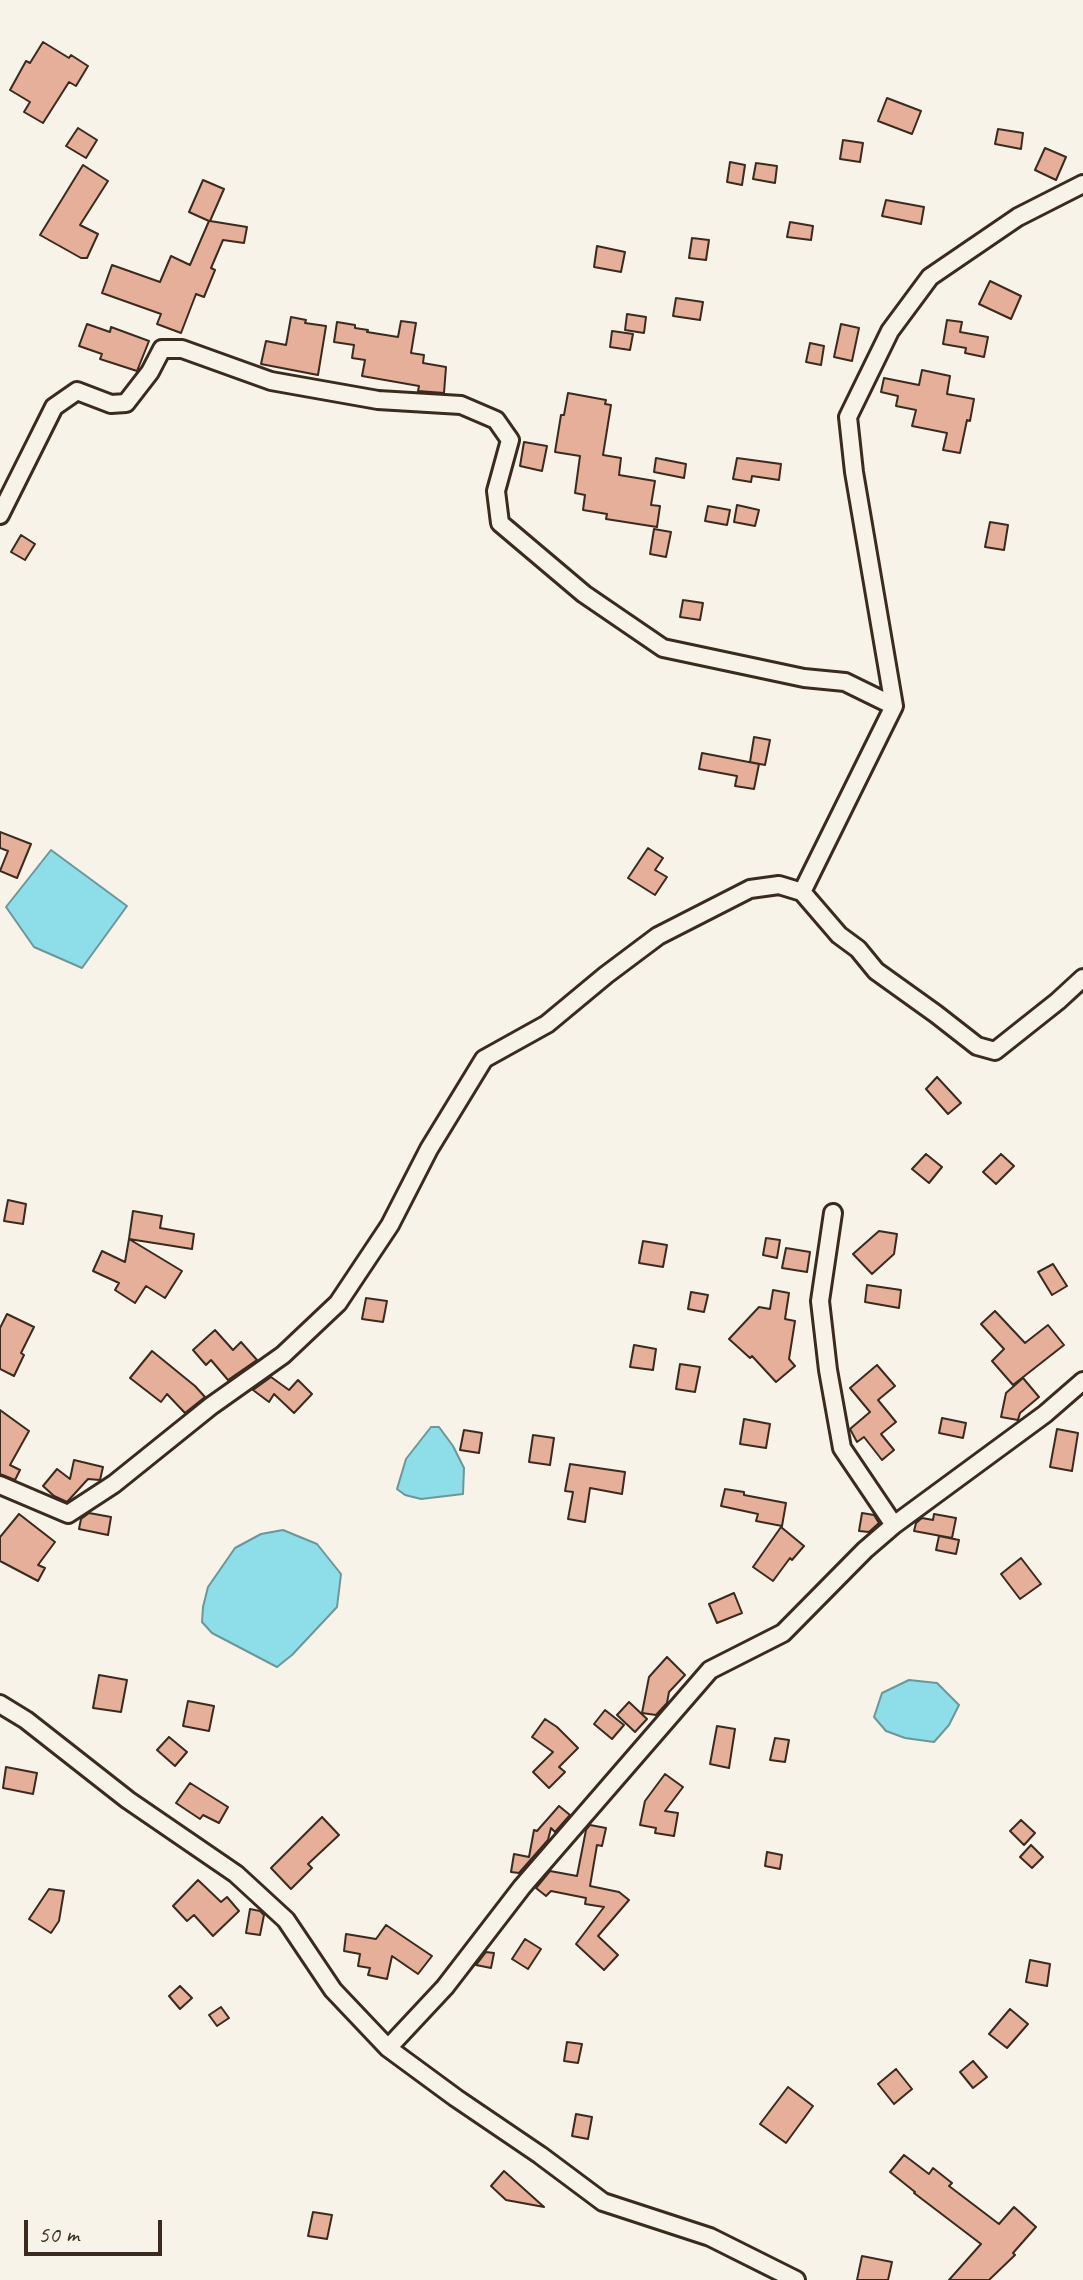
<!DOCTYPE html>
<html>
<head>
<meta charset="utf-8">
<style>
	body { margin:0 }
	#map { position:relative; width:1083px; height:2280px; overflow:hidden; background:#f7f3e8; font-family:Caveat,sans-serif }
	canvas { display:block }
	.scale { position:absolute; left:24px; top:2220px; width:138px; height:36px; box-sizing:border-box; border:4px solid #3b2a1e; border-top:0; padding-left:10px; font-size:24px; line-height:28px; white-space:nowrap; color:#3b2a1e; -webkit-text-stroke:6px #f7f3e8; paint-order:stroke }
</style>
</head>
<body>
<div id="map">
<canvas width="1083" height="2280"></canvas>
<div class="scale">50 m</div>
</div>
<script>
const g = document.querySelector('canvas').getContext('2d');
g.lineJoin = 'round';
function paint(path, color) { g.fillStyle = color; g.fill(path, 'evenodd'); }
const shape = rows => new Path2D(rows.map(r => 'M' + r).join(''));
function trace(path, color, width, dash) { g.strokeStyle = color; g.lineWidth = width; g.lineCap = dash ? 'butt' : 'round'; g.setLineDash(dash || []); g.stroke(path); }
const water = shape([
	[51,850,127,906,82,968,34,947,6,907,51,850],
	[431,1427,439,1427,453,1446,464,1468,463,1494,421,1499,405,1495,397,1489,406,1459,431,1427],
	[283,1530,317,1544,341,1574,337,1607,292,1655,277,1667,212,1633,202,1622,203,1607,208,1587,235,1548,261,1534,283,1530],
	[909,1680,937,1683,959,1705,949,1725,934,1742,905,1738,886,1731,874,1717,882,1693,909,1680]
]);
const building = shape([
	[43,42,69,58,71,55,88,66,76,86,69,82,43,123,24,112,30,102,10,90,26,61,30,63,43,42],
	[887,98,921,111,912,134,878,121,887,98],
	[78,128,97,140,86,158,66,146,78,128],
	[998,129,1023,133,1021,149,995,144,998,129],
	[843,140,863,143,860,162,840,159,843,140],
	[1045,148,1066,157,1056,180,1035,170,1045,148],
	[730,162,745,165,742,185,727,182,730,162],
	[756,163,777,166,775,183,753,179,756,163],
	[83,165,108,181,80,225,98,234,87,258,81,258,40,235,83,165],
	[203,180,224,189,210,221,247,227,244,243,223,240,211,268,215,270,204,297,196,294,181,333,157,324,161,314,102,293,112,265,160,282,171,256,190,265,209,221,189,212,203,180],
	[886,200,924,207,921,224,882,216,886,200],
	[790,222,813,226,811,240,787,237,790,222],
	[692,238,709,240,706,260,689,258,692,238],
	[597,246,625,252,621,272,594,267,597,246],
	[990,281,1021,296,1011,319,979,304,990,281],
	[676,298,703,302,700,320,673,316,676,298],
	[627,314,646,317,644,333,625,330,627,314],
	[291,317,306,320,305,323,326,326,318,375,261,364,266,341,286,345,291,317],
	[947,320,962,322,960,332,988,337,984,357,965,353,966,348,943,344,947,320],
	[401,321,416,323,411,353,424,355,423,363,446,367,444,393,418,391,419,386,362,376,365,360,352,358,354,345,334,342,337,322,355,325,355,328,368,330,367,332,398,337,401,321],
	[87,324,110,332,111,327,149,341,137,371,100,359,102,354,79,346,87,324],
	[841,324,859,328,852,361,834,357,841,324],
	[612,331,633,334,630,350,610,347,612,331],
	[810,343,824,346,821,365,806,362,810,343],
	[922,370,950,376,947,394,974,399,970,421,967,420,960,453,943,450,947,433,912,426,916,410,896,406,898,396,881,392,884,378,919,385,922,370],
	[568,393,606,400,605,404,611,405,603,455,621,458,619,475,655,481,651,505,660,506,657,527,606,519,607,514,583,510,585,495,575,493,580,456,555,452,561,415,564,415,568,393],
	[524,442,547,446,542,471,520,466,524,442],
	[656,458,686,464,684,478,654,472,656,458],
	[737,458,781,464,779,480,752,476,751,482,733,479,737,458],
	[737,505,759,510,755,526,734,522,737,505],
	[708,506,730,510,727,525,705,521,708,506],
	[990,522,1008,525,1004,550,985,547,990,522],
	[654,529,671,532,666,557,650,554,654,529],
	[21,535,35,544,25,560,11,552,21,535],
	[683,600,703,603,700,620,680,617,683,600],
	[754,737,770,740,765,765,750,762,754,737],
	[702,753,759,764,754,789,735,786,737,776,699,769,702,753],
	[0,832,31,844,17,878,0,871,8,851,0,848,0,832],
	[648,848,663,858,655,870,667,877,655,895,628,878,648,848],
	[937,1077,961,1103,948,1114,926,1089,937,1077],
	[926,1154,942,1167,929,1183,912,1169,926,1154],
	[1001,1154,1014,1166,996,1184,983,1172,1001,1154],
	[8,1200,26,1204,23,1224,4,1221,8,1200],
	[133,1211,162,1216,160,1228,194,1234,192,1249,129,1239,133,1211],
	[879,1231,897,1234,894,1254,872,1274,853,1254,879,1231],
	[766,1238,780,1240,777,1258,763,1255,766,1238],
	[129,1239,182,1271,165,1298,146,1286,135,1303,115,1290,119,1283,93,1271,102,1251,125,1262,129,1239],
	[643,1241,667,1245,663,1267,639,1263,643,1241],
	[786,1248,810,1252,807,1272,782,1268,786,1248],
	[1053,1264,1067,1286,1052,1295,1038,1272,1053,1264],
	[867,1285,901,1290,899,1308,865,1302,867,1285],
	[773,1290,789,1293,785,1319,795,1321,789,1359,795,1366,776,1382,752,1356,750,1358,729,1339,759,1307,770,1309,773,1290],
	[691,1292,708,1295,704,1312,688,1309,691,1292],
	[366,1298,387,1301,383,1322,362,1319,366,1298],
	[995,1311,1025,1343,1048,1325,1064,1345,1013,1385,992,1361,1004,1349,981,1324,995,1311],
	[7,1314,34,1327,21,1353,24,1355,14,1376,0,1369,0,1328,7,1314],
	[215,1330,233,1350,241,1342,257,1360,228,1380,211,1360,206,1365,193,1350,215,1330],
	[634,1345,656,1349,653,1370,630,1367,634,1345],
	[152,1351,195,1386,205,1397,185,1413,167,1394,161,1402,130,1378,152,1351],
	[680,1364,700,1367,695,1392,676,1389,680,1364],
	[877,1365,895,1386,878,1400,896,1422,881,1434,894,1450,882,1460,864,1437,857,1442,850,1429,870,1412,850,1388,877,1365],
	[271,1377,289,1390,298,1380,312,1394,294,1413,274,1394,269,1402,253,1390,271,1377],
	[1023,1378,1039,1397,1020,1413,1018,1420,1001,1417,1006,1393,1023,1378],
	[0,1410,29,1431,10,1465,20,1470,15,1480,0,1474,0,1410],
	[942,1418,966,1423,963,1438,939,1433,942,1418],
	[744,1419,770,1424,766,1448,740,1444,744,1419],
	[1057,1429,1078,1433,1072,1471,1050,1467,1057,1429],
	[464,1430,482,1433,479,1453,460,1450,464,1430],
	[533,1435,554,1438,550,1465,529,1462,533,1435],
	[74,1460,103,1467,100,1480,88,1479,67,1502,54,1496,43,1486,57,1469,70,1479,74,1460],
	[570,1464,625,1472,622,1494,590,1488,585,1522,568,1519,573,1492,565,1491,570,1464],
	[725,1489,744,1492,744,1495,786,1503,782,1526,756,1521,758,1514,721,1506,725,1489],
	[89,1513,111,1517,108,1535,79,1529,81,1519,89,1513],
	[862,1513,874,1515,879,1523,869,1532,859,1531,862,1513],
	[19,1514,55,1542,38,1565,45,1568,38,1581,0,1561,0,1537,19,1514],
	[934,1514,956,1518,952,1538,914,1531,916,1523,922,1518,933,1520,934,1514],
	[781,1527,804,1546,792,1560,790,1558,773,1581,753,1567,781,1527],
	[939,1536,959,1540,956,1554,936,1550,939,1536],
	[1021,1558,1041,1584,1020,1599,1001,1574,1021,1558],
	[734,1593,742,1613,717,1623,709,1604,734,1593],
	[667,1657,685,1675,669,1692,667,1703,656,1715,642,1713,649,1677,667,1657],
	[99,1675,127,1680,121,1712,93,1708,99,1675],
	[188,1701,214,1706,209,1731,183,1726,188,1701],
	[629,1702,647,1719,635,1732,617,1715,629,1702],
	[605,1710,624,1725,612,1739,594,1724,605,1710],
	[545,1719,557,1727,578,1748,559,1767,565,1772,549,1788,533,1772,553,1752,532,1737,545,1719],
	[717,1726,735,1729,729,1768,710,1764,717,1726],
	[169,1737,187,1752,175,1766,157,1750,169,1737],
	[775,1738,789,1740,785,1762,770,1760,775,1738],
	[6,1767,37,1773,33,1794,3,1788,6,1767],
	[665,1774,683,1787,665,1811,678,1813,674,1836,655,1833,656,1828,640,1825,645,1801,665,1774],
	[190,1783,228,1807,219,1823,203,1815,200,1819,176,1803,190,1783],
	[559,1806,570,1815,555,1832,551,1828,548,1840,519,1873,511,1872,514,1854,529,1857,534,1830,537,1831,559,1806],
	[322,1817,339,1835,308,1864,312,1868,291,1889,271,1868,322,1817],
	[1021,1820,1035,1833,1024,1845,1010,1831,1021,1820],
	[590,1825,606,1828,602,1846,597,1845,590,1886,619,1892,629,1900,598,1936,618,1955,604,1970,576,1944,604,1907,585,1904,586,1898,551,1891,546,1896,536,1888,550,1871,577,1876,586,1830,590,1825],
	[1031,1845,1043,1857,1032,1868,1020,1857,1031,1845],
	[767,1852,782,1855,780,1869,765,1866,767,1852],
	[198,1880,221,1902,227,1897,239,1911,213,1936,194,1915,187,1921,173,1906,198,1880],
	[49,1889,64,1891,59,1921,51,1933,29,1919,49,1889],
	[250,1909,260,1911,264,1915,260,1935,246,1933,250,1909],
	[386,1925,432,1956,418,1974,392,1956,387,1979,368,1975,370,1968,358,1966,360,1954,344,1951,346,1934,376,1939,386,1925],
	[525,1939,541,1949,528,1969,512,1959,525,1939],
	[486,1952,494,1953,491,1968,476,1965,486,1952],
	[1030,1960,1050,1964,1047,1986,1026,1982,1030,1960],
	[180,1986,192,1998,180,2009,169,1996,180,1986],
	[221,2007,229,2018,217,2026,209,2015,221,2007],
	[1010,2009,1028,2024,1007,2048,989,2034,1010,2009],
	[567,2042,582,2044,578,2063,564,2061,567,2042],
	[973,2061,987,2077,973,2088,960,2072,973,2061],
	[896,2069,912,2089,894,2104,878,2084,896,2069],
	[788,2087,813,2106,786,2143,760,2124,788,2087],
	[576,2114,592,2117,588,2139,572,2136,576,2114],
	[904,2155,929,2174,933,2168,952,2183,949,2186,999,2224,1014,2207,1036,2227,1013,2253,1015,2255,989,2280,949,2280,981,2244,914,2193,915,2192,890,2172,904,2155],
	[504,2171,544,2207,506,2200,491,2186,504,2171],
	[313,2212,332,2215,327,2239,308,2236,313,2212],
	[862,2256,892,2262,888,2280,857,2280,862,2256]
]);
const minor = shape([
	[0,515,54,407,77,391,111,404,126,403,150,372,162,349,182,349,271,381,378,400,461,405,496,420,510,440,496,491,500,523,584,594,663,648,804,678,845,682,894,706],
	[802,892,894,706,854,472,848,417,890,331,930,277,1018,217,1083,184],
	[833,1213,820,1301,828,1370,842,1448,894,1525],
	[0,1485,68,1514,114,1484,211,1406,283,1355,338,1303,390,1225,429,1149,484,1059,547,1024,606,975,658,936,750,889,779,885,802,892,839,935,858,949,876,971,936,1014,977,1046,995,1051,1058,1001,1083,978],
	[0,1704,26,1720,128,1800,236,1874,286,1920,333,1990,388,2048,456,2098,540,2155,603,2202,710,2237,796,2280],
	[388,2048,445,1987,522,1887,710,1670,783,1633,865,1550,894,1525,1045,1414,1083,1381]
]);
paint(water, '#8edee9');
trace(water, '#6d9698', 2);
paint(building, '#e5af9a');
trace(building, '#3b2a1e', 2);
trace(minor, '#3b2a1e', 22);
trace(minor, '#f7f3e8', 16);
</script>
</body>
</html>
